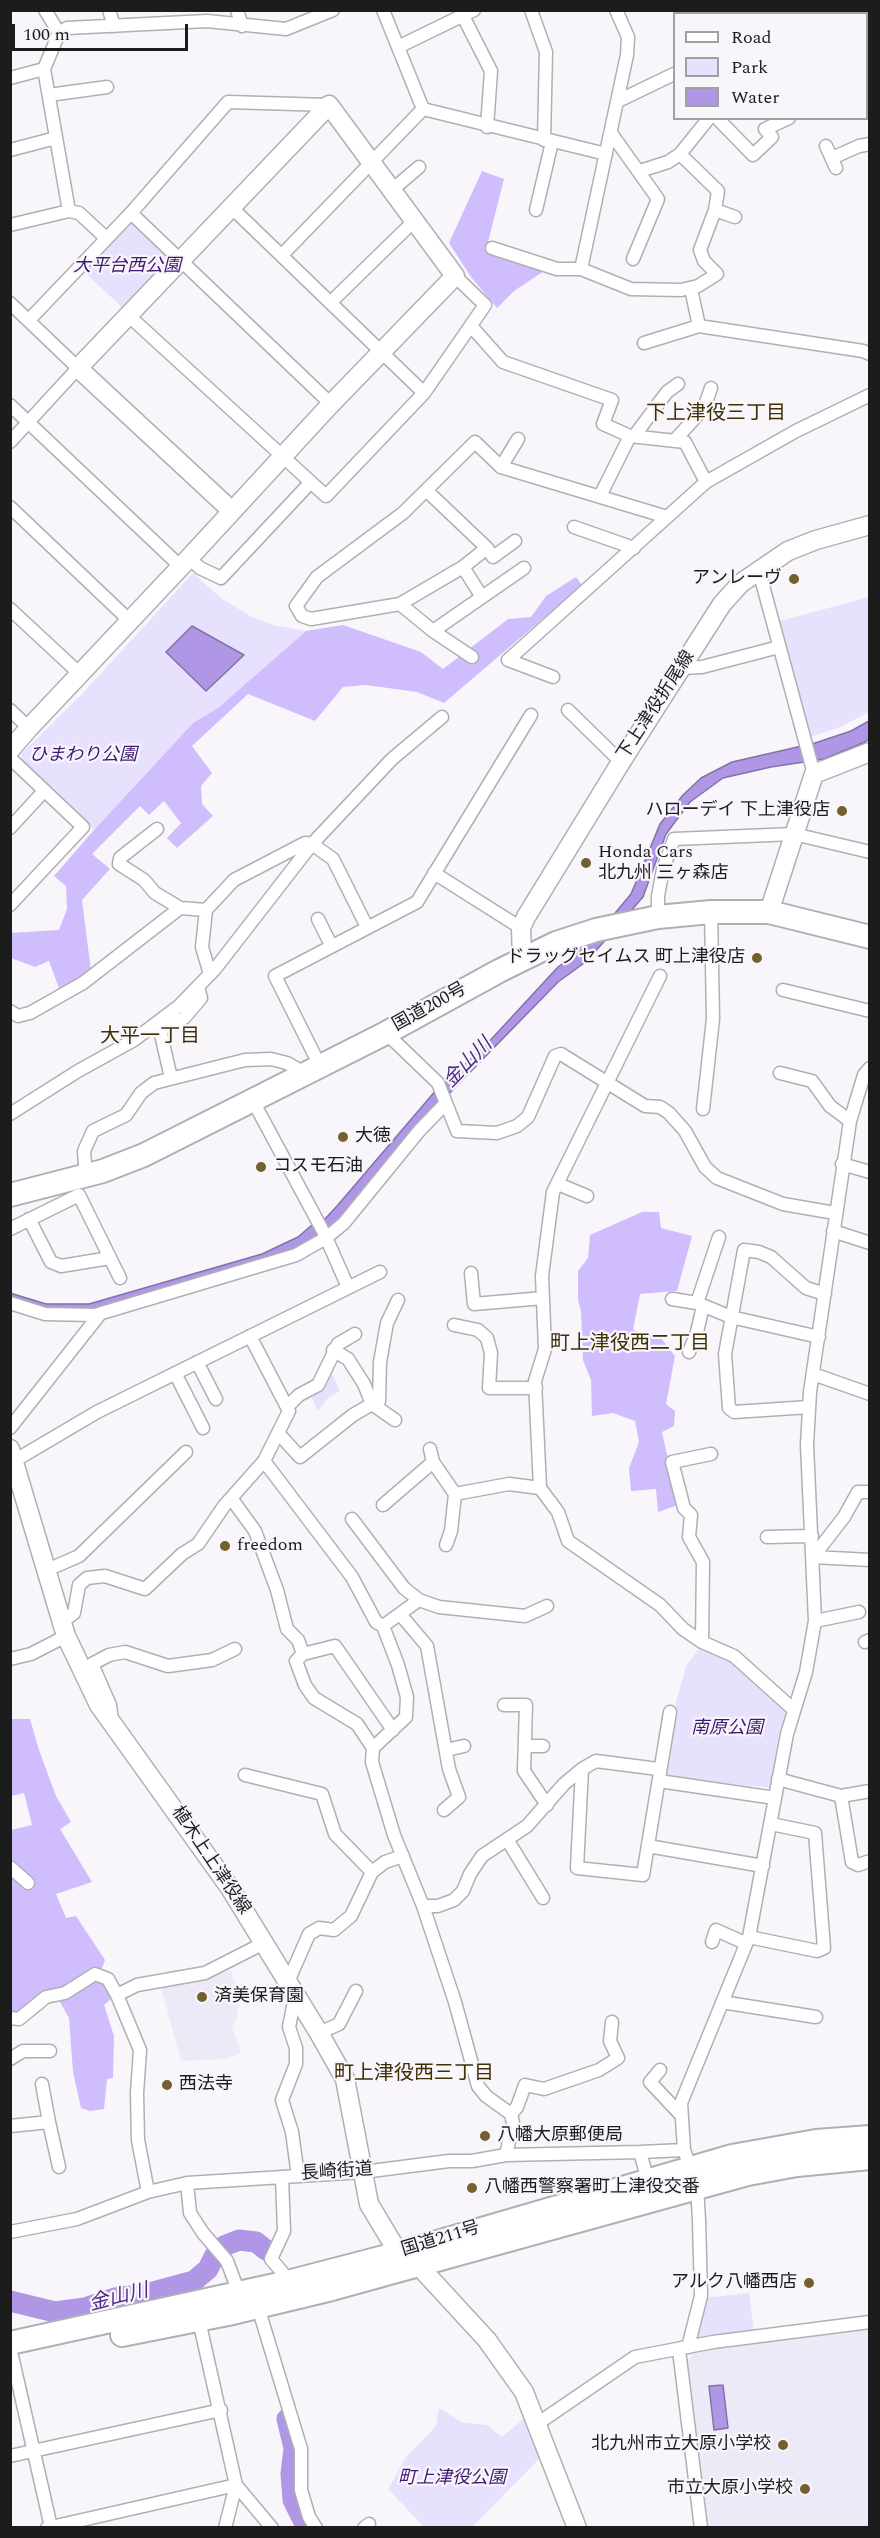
<!DOCTYPE html>
<html>
<head>
<meta charset="utf-8">
<style>
	body { margin:0 }
	#map { position:relative; width:880px; height:2538px; overflow:hidden; background:#f8f6fb; font-family:Spectral,serif }
	canvas { display:block }
	.frame { position:absolute; inset:0; border:12px solid #1c1c1d; pointer-events:none }
	.legend { position:absolute; left:673px; top:12px; width:195px; height:108px; box-sizing:border-box; background:#f8f6fb; border:2px solid #a09fa2; margin:0; padding:8px 10px; list-style:none; font-size:18px; color:#1c1c1d }
	.legend li { display:flex; align-items:center; gap:12px; height:30px }
	.legend b { width:30px; border:2px solid #a09fa2 }
	.scale { position:absolute; left:12px; top:24px; width:176px; height:27px; box-sizing:border-box; border:3px solid #1c1c1d; border-top:0; padding-left:8px; font-size:18px; line-height:21px; white-space:nowrap; color:#1c1c1d; -webkit-text-stroke:4px #f8f6fb; paint-order:stroke }
</style>
</head>
<body>
<div id="map">
<canvas width="880" height="2538"></canvas>
<div class="frame"></div>
<ul class="legend">
<li><b style="height:8px;background:#fff"></b>Road</li>
<li><b style="height:16px;background:#e8e1fd"></b>Park</li>
<li><b style="height:16px;background:#af97e6"></b>Water</li>
</ul>
<div class="scale">100 m</div>
</div>
<script>
const g = document.querySelector('canvas').getContext('2d');
g.lineJoin = 'round';
function paint(path, color) { g.fillStyle = color; g.fill(path, 'evenodd'); }
const shape = rows => new Path2D(rows.map(r => 'M' + r).join(''));
function trace(path, color, width, dash) { g.strokeStyle = color; g.lineWidth = width; g.lineCap = dash ? 'butt' : 'round'; g.setLineDash(dash || []); g.stroke(path); }
function write(font, color, halo, rows, align = 'center') {
  g.font = font + ' Spectral,"Noto Sans JP",serif'; g.lineWidth = 4.5; g.setLineDash([]); g.textBaseline = 'middle'; g.strokeStyle = halo; g.fillStyle = color; for (const [text, x, y, turn = 0] of rows) {
    g.save(); g.translate(x, y); g.rotate((+turn || 0) * Math.PI / 180); g.textAlign = isNaN(turn) ? turn : align; if (halo) g.strokeText(text, 0, 0); g.fillText(text, 0, 0); g.restore();
  }
}
const built = shape([
	[700,11,797,11,791,14,701,14],
	[231,1971,240,1996,236,2021,232,2026,241,2053,227,2059,181,2061,161,1987],
	[869,2327,869,2527,708,2527,687,2363,694,2351]
]);
const green = shape([
	[131,221,172,262,126,311,83,271],
	[193,573,221,598,250,616,273,625,306,631,218,709,193,723,94,830,21,759,21,754,82,694],
	[869,597,869,712,838,728,810,737,780,621],
	[331,1372,340,1391,329,1397,318,1411,311,1397,322,1391],
	[700,1647,728,1659,786,1713,778,1737,770,1788,666,1777,664,1771,677,1714,675,1706,686,1666],
	[749,2293,754,2332,701,2340,695,2336,705,2298],
	[439,2408,461,2422,487,2425,502,2437,527,2416,541,2457,472,2527,424,2527,388,2489,406,2457,436,2426]
]);
const forest = shape([
	[482,171,504,179,486,250,544,271,514,291,497,308,471,277,449,243],
	[576,577,582,585,444,703,417,692,366,685,343,687,315,721,248,694,192,746,212,773,201,786,202,804,213,816,177,848,167,838,181,823,164,801,149,815,140,806,92,854,110,869,82,900,91,971,60,991,49,961,35,967,11,958,10,933,59,930,67,909,66,886,54,876,94,830,193,723,218,708,306,631,343,625,421,652,443,669,508,619,531,617,546,596],
	[642,1212,659,1212,661,1228,692,1236,677,1291,640,1294,633,1330,661,1338,675,1356,666,1404,675,1411,674,1426,662,1432,678,1505,658,1512,656,1489,631,1491,629,1468,639,1442,635,1421,613,1413,592,1416,591,1380,583,1360,581,1311,578,1300,578,1271,588,1258,590,1235],
	[10,1719,30,1719,39,1750,56,1796,71,1822,60,1829,92,1882,56,1894,66,1918,76,1916,105,1960,97,1981,107,1986,113,1997,104,2005,114,2036,113,2078,107,2079,104,2109,90,2111,81,2108,73,2072,69,2018,55,1993,19,2015,11,2013,11,1830,32,1825,24,1793,11,1796]
]);
const water = shape([
	[192,626,244,655,206,691,166,652,192,626],
	[869,721,869,739,865,742,824,759,771,767,723,778,690,802,666,834,643,897,587,961,558,982,441,1102,357,1201,329,1230,293,1251,94,1311,60,1312,11,1300,10,1293,46,1304,89,1304,262,1254,298,1237,313,1224,324,1220,337,1206,437,1089,485,1046,558,967,590,943,631,894,660,824,683,795,701,778,732,762,815,743,851,731,869,721],
	[11,2296,59,2308,40,2318,11,2307,11,2296],
	[723,2385,728,2428,714,2430,709,2386,723,2385]
]);
const river = shape([
	[224,2246,239,2240,256,2242,266,2250],
	[10,2301,55,2312,85,2308,115,2298,146,2294,194,2281,208,2269,215,2255],
	[287,2419,294,2448,291,2474,293,2500,307,2528]
]);
const street = shape([
	[45,10,59,33],
	[109,10,114,26],
	[237,10,242,26],
	[383,10,423,109],
	[531,10,546,52,544,140],
	[691,10,693,14],
	[827,10,828,14],
	[803,14,809,10],
	[463,16,491,71,487,127],
	[398,47,474,10],
	[44,69,69,211],
	[10,78,44,69,59,33,67,28,207,21,286,29,333,10],
	[866,85,870,84],
	[49,95,107,87],
	[618,101,674,74],
	[423,109,606,154],
	[717,118,753,155,772,137,765,129,789,118],
	[611,133,658,199,633,259],
	[826,146,836,168],
	[10,150,56,138],
	[680,154,718,191,715,210],
	[832,158,859,146,870,144],
	[640,171,668,162,680,154,709,118],
	[392,190,419,167],
	[231,207,424,393],
	[536,210,552,142],
	[131,213,331,404],
	[10,225,69,211,79,213,106,238],
	[492,248,557,269,581,269,631,289,681,290,698,286,717,274,704,261,700,250,715,210,735,217],
	[282,255,423,109],
	[581,269,627,55,628,37,616,10],
	[332,301,414,221],
	[10,303,78,368,10,442],
	[129,316,326,496,424,393,485,305,455,276],
	[29,320,131,213,228,102,329,105],
	[471,326,503,362,612,400,603,424,630,436,685,442,706,482],
	[699,326,863,351,870,354],
	[644,343,699,326,691,289],
	[10,405,181,567],
	[635,435,667,392,678,384],
	[674,441,704,408,711,388],
	[501,467,518,439],
	[427,491,487,548,463,567,400,604,311,619,302,616,296,606,317,577,403,513,475,442,501,467,667,517],
	[600,496,630,436],
	[10,507,130,621],
	[574,527,634,548],
	[487,548,493,557,515,541],
	[189,558,200,568,221,578,310,483],
	[463,567,482,597],
	[759,571,814,774],
	[400,604,433,631,472,657],
	[10,609,80,674],
	[433,631,524,568],
	[681,668,702,667,779,647],
	[553,677,508,660,706,482,796,431,870,395],
	[10,710,29,728],
	[568,710,621,762],
	[10,758,83,827,10,905],
	[10,828,44,791],
	[157,829,120,858,119,864,144,880,155,893,180,908],
	[434,873,521,928],
	[206,910,202,947,210,974],
	[658,917,658,896,663,869,674,839,794,834,870,852],
	[318,919,331,945],
	[660,976,553,1192,542,1276,545,1349,535,1381,540,1488,558,1512,568,1541,660,1605,683,1629,702,1642,734,1656,794,1710],
	[783,990,870,1011],
	[10,1011,18,1016,30,1013,83,983,180,908,206,910,234,880,305,843,312,844,333,859,367,927],
	[386,1033,438,1083,457,1131,497,1133,517,1126,528,1117,555,1056,561,1054,645,1106,660,1107,669,1113,685,1131,705,1167,717,1178,783,1204,835,1213],
	[320,1066,275,976,417,902,531,715],
	[780,1073,812,1081,830,1106,850,1121],
	[171,1078,160,1030,184,1018,201,998,198,987],
	[253,1101,324,1233,348,1287],
	[703,1109,713,1019,711,912],
	[10,1114,78,1071,134,1040,179,1006,215,969,312,844,392,759,442,717],
	[842,1164,870,1172],
	[86,1176,84,1151,93,1131,126,1115,141,1093,154,1083,245,1060,271,1059,287,1063,306,1074],
	[558,1184,587,1196],
	[29,1219,51,1262,61,1266,110,1258],
	[10,1229,79,1195,120,1278],
	[833,1231,870,1243],
	[471,1273,474,1304,543,1298],
	[672,1299,697,1303,731,1317,819,1337],
	[10,1303,45,1314,95,1315,296,1255,326,1238,344,1223,419,1131,446,1103],
	[697,1303,719,1237],
	[454,1325,478,1330,487,1338,491,1353,489,1388,536,1388],
	[333,1350,348,1359,364,1384,372,1404,379,1401,380,1362,387,1323,398,1300],
	[689,1352,697,1332,703,1306],
	[197,1362,216,1399],
	[175,1373,203,1428],
	[813,1374,870,1394],
	[287,1407,299,1395,318,1385,338,1344,355,1334],
	[809,1407,734,1412,729,1408,725,1354,744,1250,759,1252,771,1257,806,1288,825,1294],
	[10,1428,100,1314],
	[279,1434,300,1457,353,1415,372,1404,395,1420],
	[430,1449,433,1462],
	[14,1461,97,1412,380,1272],
	[264,1461,352,1577,376,1622,383,1626,398,1665,407,1697,406,1717,373,1748,372,1762,394,1835,423,1906,455,2002,478,2086,486,2096,511,2114,513,2123,506,2155],
	[455,1494,509,1484,540,1488],
	[231,1498,255,1531,277,1590,287,1629,298,1640,303,1654,335,1646,393,1730],
	[383,1505,433,1462,455,1494,451,1531,446,1545],
	[352,1519,404,1588,419,1600],
	[767,1537,812,1536],
	[813,1557,844,1517,858,1492,870,1492],
	[813,1557,870,1560],
	[47,1570,79,1556,186,1452],
	[400,1614,427,1646,449,1769,459,1797,444,1810],
	[815,1621,859,1612],
	[62,1622,74,1613,79,1585,87,1578,105,1576,145,1589,182,1554,198,1544,224,1506,264,1461,289,1411,250,1336],
	[383,1626,419,1600,439,1607,525,1616,547,1606],
	[702,1642,703,1562,689,1537,691,1515,684,1508,672,1462,711,1454],
	[865,1642,870,1640],
	[303,1654,296,1661,305,1685,314,1698,357,1724,373,1748],
	[10,1659,31,1654,66,1636],
	[504,1705,526,1705,524,1771,547,1805],
	[112,1721,110,1705,92,1664,109,1655,125,1652,168,1666,212,1660,235,1649],
	[526,1746,543,1746],
	[446,1750,464,1746],
	[658,1769,596,1761,582,1769,577,1868,643,1875,670,1712],
	[245,1775,322,1794,335,1834,372,1872,385,1862,403,1856],
	[778,1779,841,1796,870,1791],
	[659,1781,775,1798],
	[841,1796,852,1862,858,1865,870,1861],
	[508,1841,543,1898],
	[648,1846,763,1866],
	[10,1867,28,1883],
	[423,1906,438,1906,454,1900,463,1891,470,1874,482,1856,527,1826,564,1784,582,1769],
	[749,1937,817,1951,824,1948,815,1833,771,1824],
	[712,1942,716,1930,745,1943],
	[287,1984,309,1934,319,1928,334,1930,351,1916,372,1872],
	[295,1997,289,2027,296,2048,296,2064,282,2100,292,2132,298,2176],
	[722,2002,816,2017],
	[10,2018,19,2019,46,1997,65,1993,95,1974,108,1979,117,1995],
	[319,2033,339,2024,356,1991],
	[10,2059,23,2051,50,2051],
	[660,2070,650,2082,680,2114],
	[42,2084,49,2122],
	[511,2114,517,2107,525,2085,544,2089,599,2070,618,2058,610,2041,612,2022],
	[10,2126,49,2122,59,2167],
	[640,2152,684,2150],
	[282,2177,284,2231,271,2259,282,2272,284,2283],
	[187,2183,190,2213,203,2233,227,2261,239,2293],
	[148,2192,138,2140,137,2093,140,2050,117,1995,137,1985,205,1973,264,1943],
	[10,2232,77,2219,148,2192,187,2183,363,2172,449,2161,472,2161,506,2155,640,2152,648,2181],
	[258,2307,301,2449,301,2490,309,2517,316,2528],
	[198,2316,236,2485,225,2528],
	[688,2347,701,2296,699,2220,697,2187,684,2150,681,2103,749,1937,787,1734,806,1672,815,1621,807,1445,810,1392,850,1121,864,1075,870,1068],
	[679,2350,701,2528],
	[12,2356,51,2527],
	[537,2424,635,2357,713,2342,870,2322],
	[10,2456,221,2410],
	[236,2485,272,2528],
	[47,2528,236,2485],
	[364,2528,369,2524]
]);
const secondary = shape([
	[10,750,29,728,189,558,331,404,455,276,329,105,78,368,232,511],
	[769,912,814,774,870,752],
	[522,959,521,928,526,917,621,762,722,604,741,583,788,551,816,540,870,525],
	[10,1449,66,1636,99,1705,230,1888,319,2033,345,2079,369,2204,393,2244,418,2265,487,2340,524,2392,577,2528]
]);
const highway = shape([
	[10,1195,103,1171,144,1155,386,1033,499,971,556,943,596,930,658,917,711,912,769,912,870,937],
	[122,2335,228,2314,332,2289,748,2174,797,2165,870,2158],
	[10,2343,284,2283,403,2252,732,2156,816,2141,870,2137]
]);
const markers = [
	[794,579,6,"#74602f"],
	[842,811,6,"#74602f"],
	[586,863,6,"#74602f"],
	[757,958,6,"#74602f"],
	[343,1137,6,"#74602f"],
	[261,1167,6,"#74602f"],
	[225,1546,6,"#74602f"],
	[202,1997,6,"#74602f"],
	[167,2085,6,"#74602f"],
	[485,2136,6,"#74602f"],
	[472,2188,6,"#74602f"],
	[809,2283,6,"#74602f"],
	[783,2445,6,"#74602f"],
	[805,2489,6,"#74602f"]
];
const parkNames = [
	["大平台西公園",127,267],
	["ひまわり公園",83,756],
	["南原公園",727,1729],
	["町上津役公園",452,2479]
];
const poiNames = [
	["アンレーヴ",782,579,"right"],
	["ハローデイ 下上津役店",830,811,"right"],
	["Honda Cars",598,853],
	["北九州 三ヶ森店",598,874],
	["ドラッグセイムス 町上津役店",745,958,"right"],
	["大徳",355,1137],
	["コスモ石油",273,1167],
	["freedom",237,1546],
	["済美保育園",214,1997],
	["西法寺",179,2085],
	["八幡大原郵便局",497,2136],
	["八幡西警察署町上津役交番",484,2188],
	["アルク八幡西店",797,2283,"right"],
	["北九州市立大原小学校",771,2445,"right"],
	["市立大原小学校",793,2489,"right"]
];
const streetNames = [
	["下上津役折尾線",657,706,-57],
	["国道200号",430,1008,-29],
	["植木上上津役線",210,1861,56],
	["長崎街道",337,2173,-4],
	["国道211号",441,2240,-17]
];
const neighbourhoodNames = [
	["下上津役三丁目",716,415],
	["大平一丁目",150,1038],
	["町上津役西二丁目",630,1345],
	["町上津役西三丁目",414,2075]
];
const waterNames = [
	["金山川",469,1064,-46],
	["金山川",119,2299,-14]
];
paint(built, '#edeaf7');
paint(green, '#e8e1fd');
paint(forest, '#cfbdfe');
paint(water, '#af97e6');
trace(water, '#8372aa', 1.5);
trace(river, '#af97e6', 21);
trace(street, '#b1afb4', 15);
trace(secondary, '#b1afb4', 21);
trace(highway, '#b1afb4', 26);
trace(street, '#fff', 12);
trace(secondary, '#fff', 18);
trace(highway, '#fff', 22);
for (const [x, y, r, color] of markers) { const dot = new Path2D(); dot.arc(x, y, r, 0, 2 * Math.PI); g.fillStyle = color; g.fill(dot); trace(dot, '#f8f6fb', 2); }
write('italic 18px', '#3f1873', '#f8f6fb', parkNames);
write('18px', '#1c1c1d', '#f8f6fb', poiNames, 'left');
write('18px', '#1c1c1d', '#f8f6fb', streetNames);
write('20px', '#3e2f05', '#f8f6fb', neighbourhoodNames);
write('italic 20px', '#502c87', '#f8f6fb', waterNames);
</script>
</body>
</html>
